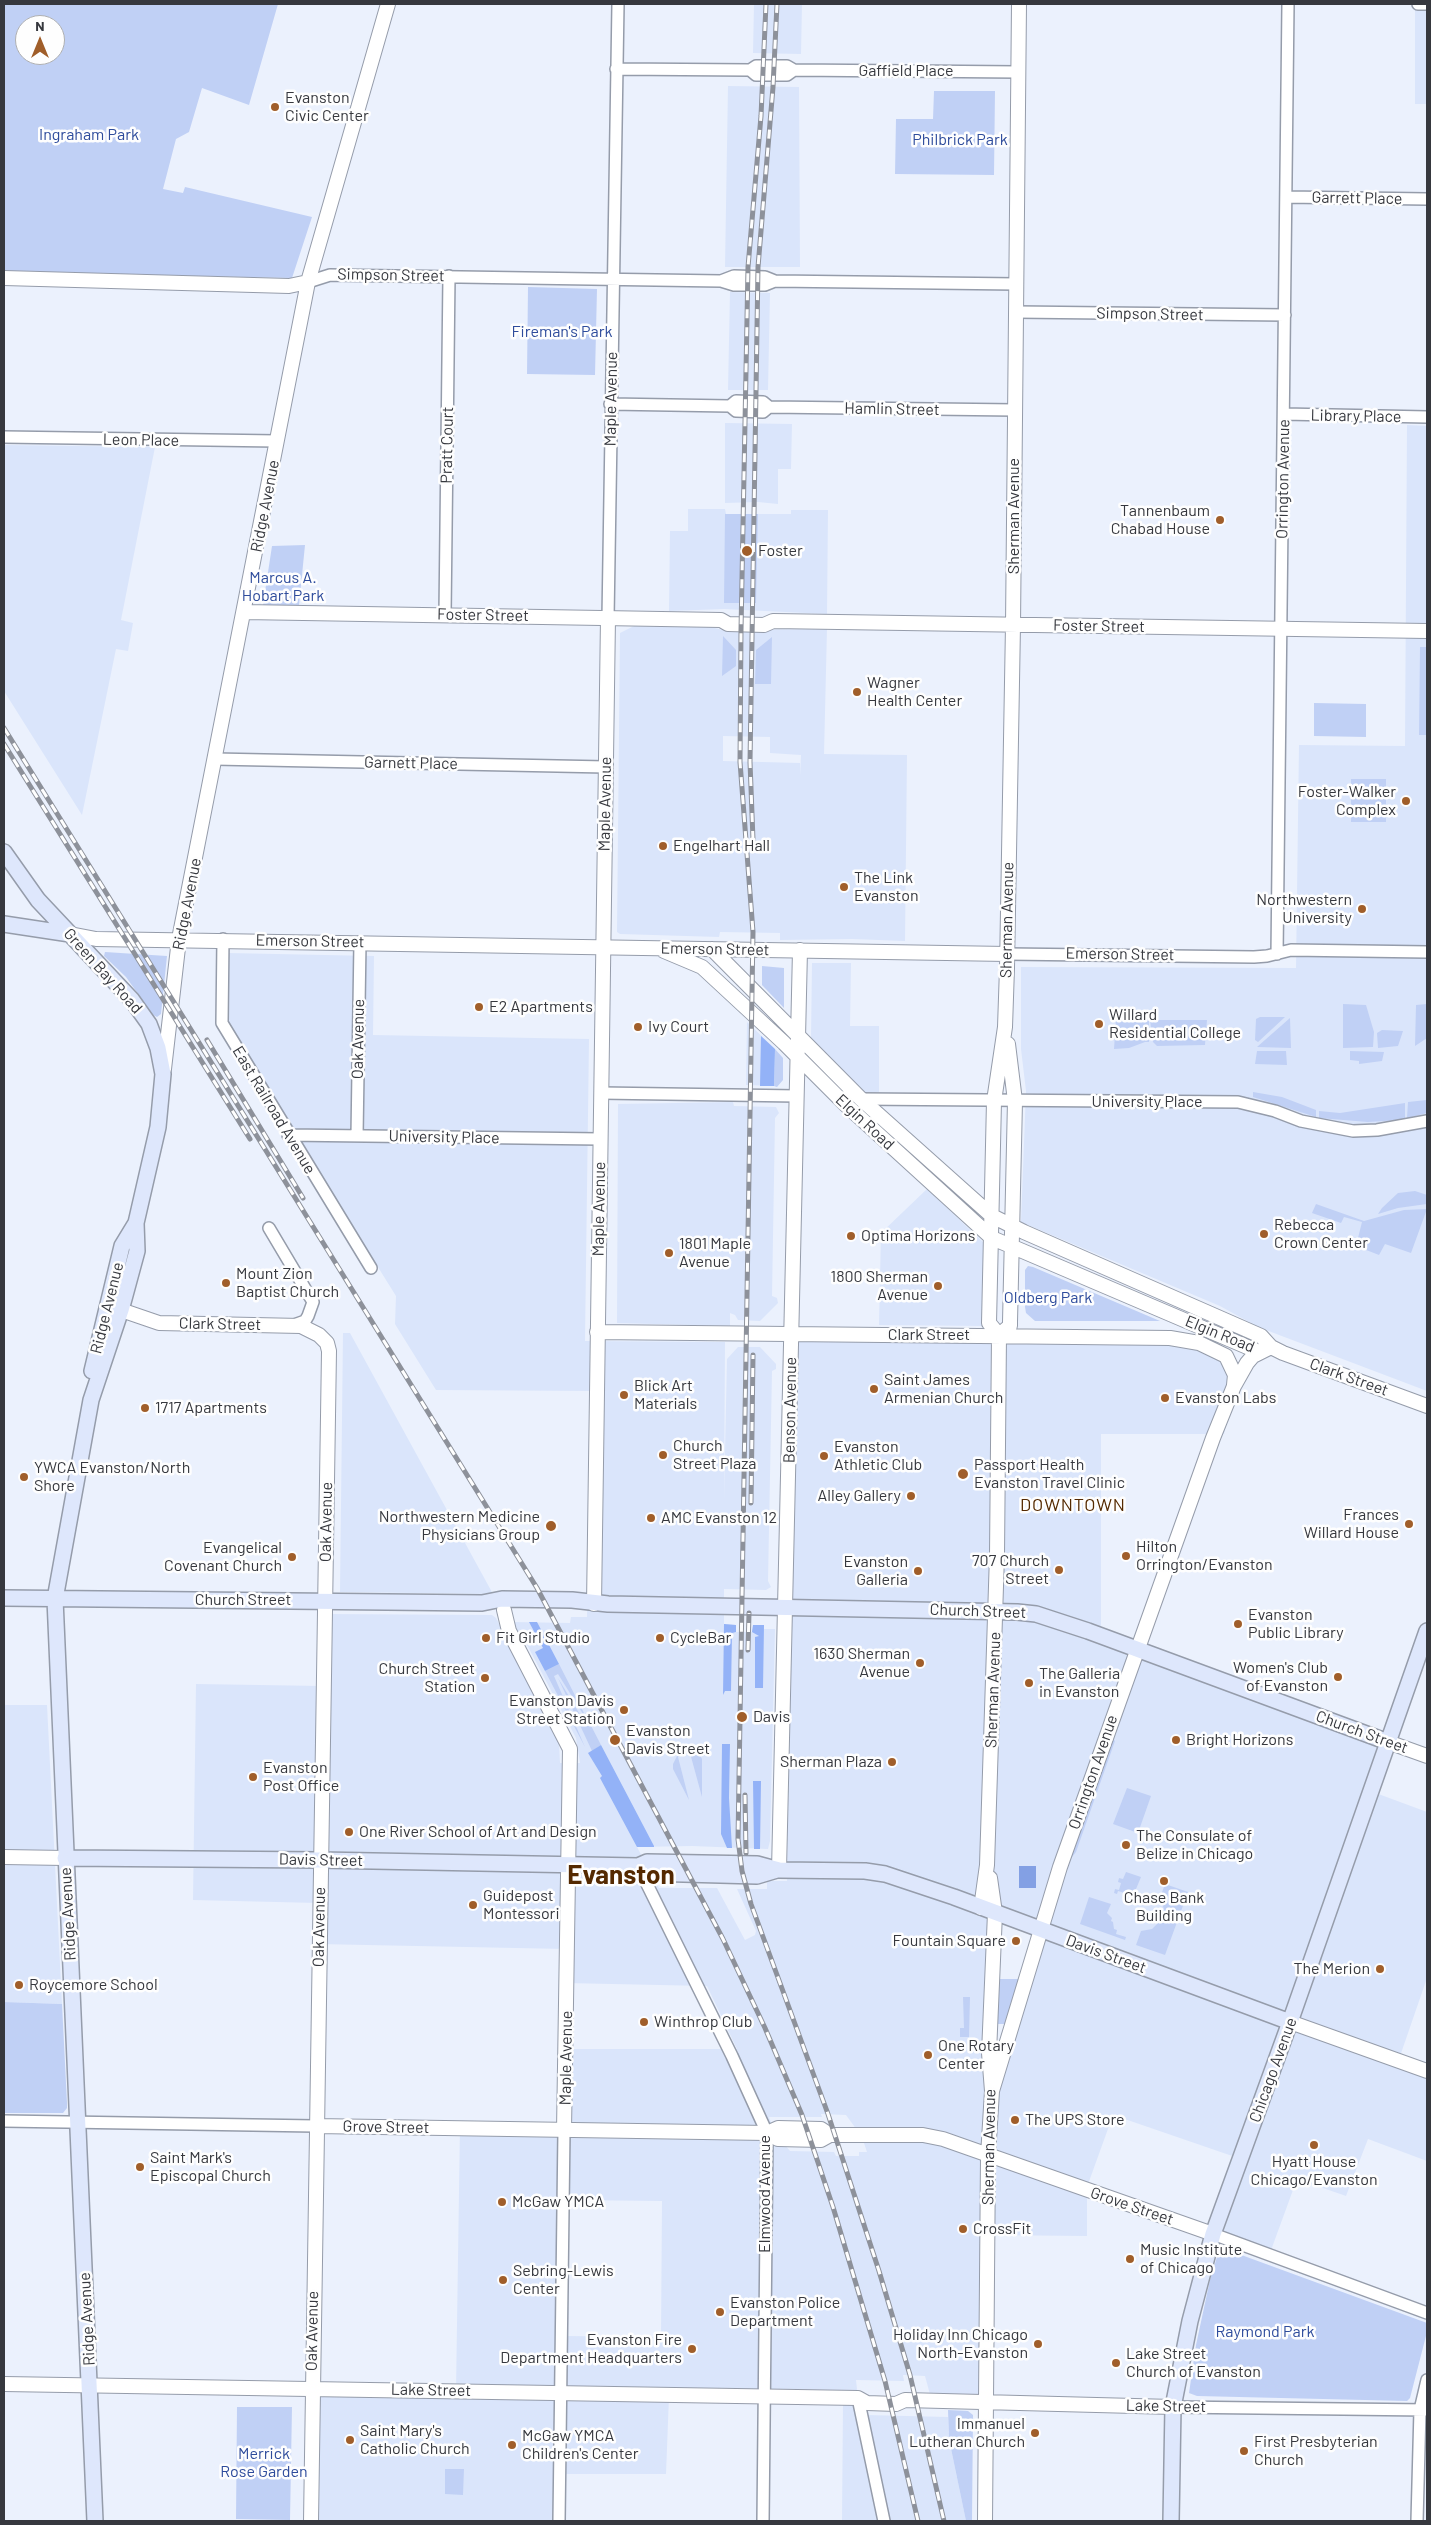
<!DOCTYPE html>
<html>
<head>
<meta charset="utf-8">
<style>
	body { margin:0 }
	#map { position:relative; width:1431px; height:2525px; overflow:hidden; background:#ebf1fd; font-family:Barlow,sans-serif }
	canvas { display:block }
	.frame { position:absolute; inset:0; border:5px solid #36383e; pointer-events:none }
	.north { position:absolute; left:15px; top:15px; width:50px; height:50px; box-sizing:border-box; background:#fefefe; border:1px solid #aeafb1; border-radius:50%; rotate:0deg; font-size:14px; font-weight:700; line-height:20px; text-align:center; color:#36383e }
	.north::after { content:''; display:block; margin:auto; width:18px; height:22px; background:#a05e2a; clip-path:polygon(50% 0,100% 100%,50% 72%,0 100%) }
</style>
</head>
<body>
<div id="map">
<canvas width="1431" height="2525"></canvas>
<div class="frame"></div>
<div class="north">N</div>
</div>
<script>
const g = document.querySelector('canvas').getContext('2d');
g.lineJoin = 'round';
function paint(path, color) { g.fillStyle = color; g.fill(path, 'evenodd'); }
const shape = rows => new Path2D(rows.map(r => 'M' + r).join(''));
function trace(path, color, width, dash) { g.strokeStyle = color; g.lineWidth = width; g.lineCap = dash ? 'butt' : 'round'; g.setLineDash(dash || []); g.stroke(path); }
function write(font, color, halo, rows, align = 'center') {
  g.font = font + ' Barlow,sans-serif'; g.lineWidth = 5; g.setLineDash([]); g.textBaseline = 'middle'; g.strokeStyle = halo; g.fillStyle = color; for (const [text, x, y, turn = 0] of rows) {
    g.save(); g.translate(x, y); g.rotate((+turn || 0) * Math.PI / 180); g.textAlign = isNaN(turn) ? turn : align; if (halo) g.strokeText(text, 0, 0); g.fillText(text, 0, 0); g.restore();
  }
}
const built = shape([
	[754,4,802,4,801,54,753,53],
	[1415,9,1427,9,1427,104,1415,104],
	[728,86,799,87,800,267,725,267],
	[730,292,770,293,768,390,728,390],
	[725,423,792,424,791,469,778,469,778,504,758,502,725,503],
	[1407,425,1427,426,1427,1391,1258,1327,1220,1306,1021,1222,1026,1091,1021,1049,1021,967,1296,968,1299,745,1405,746],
	[4,445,155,447,121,620,133,623,128,651,116,649,82,815,4,691],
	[688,509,725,509,726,514,791,514,791,510,828,510,827,614,724,609,669,611,670,531,688,531],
	[634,626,711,627,723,630,827,629,824,754,907,755,905,941,852,939,780,940,780,933,720,932,719,937,620,934,617,932,620,633],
	[723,736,770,737,770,753,801,755,800,776,800,763,723,761],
	[227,953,374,956,373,1035,589,1039,585,1341,725,1342,724,1499,727,1359,738,1347,760,1347,776,1364,776,1369,772,1371,768,1581,771,1587,766,1590,724,1589,724,1624,736,1625,736,1632,752,1632,753,1625,764,1625,764,1629,775,1629,770,1841,768,1849,692,1846,637,1847,659,1888,717,1888,745,1940,755,1935,756,1931,737,1889,767,1889,767,1881,787,1881,796,1338,1176,1343,1226,1359,1235,1388,1224,1434,1101,1434,1101,1640,1390,1745,1373,1792,1427,1812,1427,1978,1398,2062,1427,2073,1427,2161,1368,2139,1346,2196,1297,2179,1270,2253,1214,2233,1241,2159,1113,2115,1087,2187,1087,2236,986,2235,985,2399,931,2398,925,2376,905,2375,903,2375,904,2381,856,2380,858,2398,669,2396,666,2474,560,2474,559,2521,311,2521,311,2389,456,2390,460,2126,562,2129,564,2049,737,2049,707,1986,565,1983,566,1949,317,1944,318,1903,193,1900,196,1684,322,1686,323,1614,492,1615,496,1618,555,1729,559,1742,560,1763,580,1763,576,1738,525,1641,521,1639,513,1622,570,1623,571,1617,587,1617,593,1391,436,1390,395,1324,396,1296,227,1025],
	[993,1914,1040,1930,992,2089],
	[821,2114,846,2115,862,2137,867,2152,859,2152,859,2156,836,2156,834,2152,790,2151,775,2133,769,2117,822,2117],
	[567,2200,662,2201,661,2337,565,2336],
	[812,963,851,963,850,1026,879,1026,879,1092,860,1093,811,1039],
	[747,1022,775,1049,774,1086,746,1085],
	[733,1102,734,1106,776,1107,779,1113,775,1118,772,1296,777,1298,778,1303,760,1321,738,1320,735,1315,730,1313,730,1326,617,1323,618,1104],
	[927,1189,984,1243,983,1326,879,1325,881,1233],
	[343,1333,350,1333,493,1594,340,1592],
	[4,1705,47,1705,62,2004,4,2002],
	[843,2404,856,2404,883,2521,842,2521],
	[865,2415,948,2417,949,2439,966,2521,888,2521]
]);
const green = shape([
	[4,4,278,4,249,105,202,88,189,132,176,139,163,189,183,193,185,187,312,217,292,278,4,272],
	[25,25,55,25,55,55,25,55],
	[934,91,995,91,994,175,895,174,896,119,933,119],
	[528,287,597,289,595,375,527,374],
	[725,514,758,514,756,603,724,603],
	[305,545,299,605,263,605,272,546],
	[723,636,736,650,736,666,722,676],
	[772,637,771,684,755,684,756,650],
	[1420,647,1427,647,1427,735,1419,735],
	[1314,703,1366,704,1366,737,1314,736],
	[1351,779,1386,779,1386,822,1351,822],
	[105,952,167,956,161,1014,157,1017,153,1015,126,977,104,956],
	[762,966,784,968,784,1008,762,985],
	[1343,1004,1366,1005,1374,1032,1373,1047,1343,1048],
	[1427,1004,1427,1038,1415,1046,1416,1005],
	[1260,1017,1285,1017,1258,1042,1255,1040,1256,1019],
	[1290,1018,1291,1048,1257,1047],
	[1116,1019,1149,1019,1149,1042,1145,1042,1129,1048,1114,1049],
	[1150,1020,1207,1020,1205,1045,1157,1046,1153,1042],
	[1382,1030,1403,1031,1398,1046,1378,1048,1377,1033],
	[775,1049,783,1058,783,1080,777,1087,774,1086],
	[1257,1051,1286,1051,1287,1065,1255,1064],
	[1350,1051,1384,1052,1382,1061,1359,1064,1359,1061,1350,1060],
	[1253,1092,1282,1097,1316,1110,1316,1117,1253,1097],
	[1427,1100,1427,1113,1407,1118,1408,1102],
	[1405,1103,1405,1118,1400,1120,1368,1122,1319,1118,1319,1111,1340,1113],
	[1415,1191,1427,1195,1427,1204,1398,1208,1378,1214,1382,1208,1398,1193],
	[1316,1204,1364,1221,1404,1210,1427,1209,1411,1253,1385,1244,1379,1255,1356,1246,1362,1222,1344,1217,1341,1223,1312,1213],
	[1028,1266,1033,1267,1160,1321,1035,1321,1026,1313,1025,1307,1025,1270],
	[559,1664,584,1713,583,1714,558,1674,554,1676,585,1747,545,1671],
	[558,1678,582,1718,586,1716,601,1745,592,1751],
	[1112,1738,1115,1741,1076,1852,1068,1862],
	[692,1749,699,1753,702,1759,702,1797,690,1753,678,1757,689,1800,673,1769,673,1764,679,1752],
	[1127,1788,1151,1796,1138,1833,1113,1824],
	[1126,1872,1141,1877,1136,1889,1128,1894,1118,1891,1117,1894,1114,1893,1115,1889,1119,1890,1121,1883,1118,1882,1119,1878,1123,1879],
	[1165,1884,1188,1892,1165,1955,1136,1945,1141,1931,1152,1929,1162,1919,1164,1909,1160,1898],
	[1089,1897,1111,1904,1107,1913,1112,1918,1111,1921,1113,1922,1114,1929,1117,1930,1116,1934,1126,1937,1125,1940,1080,1924],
	[999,1979,1019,1979,1005,2024,997,2024],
	[963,1997,970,1997,969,2037,960,2037,960,2028,964,2028],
	[4,2002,62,2004,67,2103,67,2108,63,2113,4,2113],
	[1225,2249,1427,2323,1427,2332,1410,2398,1407,2401,1197,2396,1189,2393,1196,2345,1210,2280,1217,2257],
	[237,2407,292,2407,290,2520,236,2519],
	[948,2410,968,2411,973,2415,972,2521,966,2521,949,2439],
	[445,2469,464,2469,463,2495,445,2494]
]);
const forest = shape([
	[761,1036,775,1049,774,1086,760,1086],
	[529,1622,537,1622,559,1664,545,1671,535,1652,543,1648],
	[724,1624,736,1625,736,1632,732,1633,731,1691,725,1691,723,1695],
	[753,1625,764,1625,763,1688,755,1688,755,1637,759,1636,752,1632],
	[722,1744,730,1744,729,1798,732,1848,727,1848,721,1834],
	[601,1745,654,1846,654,1847,637,1847,600,1778,602,1776,588,1753],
	[753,1781,761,1781,760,1849,754,1849]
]);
const water = shape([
	[1019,1866,1036,1866,1036,1888,1019,1888]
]);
const minor = shape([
	[1418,4,1427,4],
	[616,69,750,70,756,66,787,66,794,70],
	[750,70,756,75,787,75,794,70,1018,72],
	[1286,197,1427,199],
	[721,281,734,276,765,277,775,281],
	[308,282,330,275,721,281,734,285,765,285,775,281,1016,284],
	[1016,312,1285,315],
	[610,404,730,406,736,411,763,412,769,407,1015,410],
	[730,406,736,401,763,402,769,407],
	[1284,414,1427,417],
	[4,437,277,441],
	[445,614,449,276],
	[608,618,618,4],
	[215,759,606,767],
	[223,939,222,1023,371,1268],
	[1007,954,1254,957,1267,956,1291,950,1427,952],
	[1277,954,1288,4],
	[601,1093,797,1096],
	[861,1099,1238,1102,1275,1111,1301,1121,1353,1131,1377,1130,1427,1121],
	[288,1135,600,1139],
	[357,1136,360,942],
	[269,1228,313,1302,308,1316,305,1321,294,1325],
	[638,1866,732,2056,767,2133,763,2521],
	[4,2121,315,2126],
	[1213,2234,1427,2313],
	[858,2398,884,2521],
	[1173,2407,1427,2410],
	[559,2521,564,2130],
	[1417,2521,1420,2410,1427,2380]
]);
const tertiary = shape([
	[4,278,289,286,308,282],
	[244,612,721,620,728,624,764,625,773,621,1427,631],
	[70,934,96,939,1007,954],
	[712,949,861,1099,992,1216,1024,1232,1261,1336,1271,1347,1283,1353,1427,1406],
	[664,951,702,967,784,1043,845,1104,992,1238,1259,1352],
	[164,1069,179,939,308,282,388,4],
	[121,1310,159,1323,301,1326,319,1335,327,1343,329,1351,311,2521],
	[597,1332,1170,1338,1199,1343,1226,1356,1235,1375,1234,1385],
	[999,1335,1010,1326,1010,1322,1015,1101,1008,1044],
	[594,1604,608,618],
	[504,1610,509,1631,570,1749,564,2130],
	[1388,1742,1427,1756],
	[4,1857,65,1858],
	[779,1870,800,950],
	[981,1908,987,1865,997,1555,999,1335,989,1323,994,1101,1005,1027,1007,968,1013,625,1019,4],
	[1290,2022,1427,2071],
	[992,2091,1060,1867,1213,1438,1234,1386,1247,1363,1253,1356,1271,1347],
	[315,2126,767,2133,778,2128,821,2129,830,2135,923,2135,943,2139,1213,2234],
	[767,2133,778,2139,821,2140,830,2135],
	[4,2384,858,2398,867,2403,896,2404,905,2400,1173,2407],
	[985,2521,988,2156,992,2091,989,2053,995,1913,990,1878]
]);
const secondary = shape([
	[4,852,38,900,132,1000,149,1024,158,1048,163,1074,158,1127,136,1223,137,1251,121,1310,91,1400,55,1599,95,2521],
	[4,924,70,934],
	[92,1371,122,1246,136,1223],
	[4,1598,482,1603,502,1599,572,1600,608,1604,1017,1612,1036,1614,1088,1631,1388,1742],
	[65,1858,320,1860,638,1866,647,1862,757,1864,779,1870,865,1871,885,1874,954,1897,1290,2022],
	[638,1866,647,1873,757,1876,777,1870],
	[1171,2521,1173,2407,1190,2321,1213,2234,1290,2022,1427,1631]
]);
const rail = shape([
	[766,4,761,116,748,267,741,630,740,762,753,932,738,1839,742,1871,751,1904,828,2114,879,2271,910,2375,944,2521],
	[4,728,537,1588,723,1939,765,2028,802,2115,833,2207,885,2381,918,2521],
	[4,744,250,1139],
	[753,840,750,762,758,267,773,87,777,4],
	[207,1040,303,1198],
	[751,1503,753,1355],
	[748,1650,749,1613],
	[745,1795,746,1853]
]);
const markers = [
	[275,107,5,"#a05e2a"],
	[1220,520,5,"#a05e2a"],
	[747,551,6,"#a05e2a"],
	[857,692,5,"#a05e2a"],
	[1406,801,5,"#a05e2a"],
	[663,846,5,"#a05e2a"],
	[844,887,5,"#a05e2a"],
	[1362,909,5,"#a05e2a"],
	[479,1007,5,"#a05e2a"],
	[1099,1024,5,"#a05e2a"],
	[638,1027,5,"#a05e2a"],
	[1264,1234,5,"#a05e2a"],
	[851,1236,5,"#a05e2a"],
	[669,1253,5,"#a05e2a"],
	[226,1283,5,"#a05e2a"],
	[938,1286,5,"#a05e2a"],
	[874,1389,5,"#a05e2a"],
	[624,1395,5,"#a05e2a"],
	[1165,1398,5,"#a05e2a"],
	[145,1408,5,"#a05e2a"],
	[663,1455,5,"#a05e2a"],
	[824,1456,5,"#a05e2a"],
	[963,1474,6,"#a05e2a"],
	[24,1477,5,"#a05e2a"],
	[911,1496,5,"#a05e2a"],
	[651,1518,5,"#a05e2a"],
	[1409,1524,5,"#a05e2a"],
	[551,1526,6,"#a05e2a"],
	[1126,1556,5,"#a05e2a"],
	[292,1557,5,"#a05e2a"],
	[1059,1570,5,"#a05e2a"],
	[918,1571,5,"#a05e2a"],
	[1238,1624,5,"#a05e2a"],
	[486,1638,5,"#a05e2a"],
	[660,1638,5,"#a05e2a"],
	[920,1663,5,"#a05e2a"],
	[1338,1677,5,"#a05e2a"],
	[485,1678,5,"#a05e2a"],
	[1029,1683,5,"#a05e2a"],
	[624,1710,5,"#a05e2a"],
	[742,1717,6,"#a05e2a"],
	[615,1740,6,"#a05e2a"],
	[1176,1740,5,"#a05e2a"],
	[892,1762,5,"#a05e2a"],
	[253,1777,5,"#a05e2a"],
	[349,1832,5,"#a05e2a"],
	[1126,1845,5,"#a05e2a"],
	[1164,1881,5,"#a05e2a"],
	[473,1905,5,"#a05e2a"],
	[1016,1941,5,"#a05e2a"],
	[1380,1969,5,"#a05e2a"],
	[19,1985,5,"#a05e2a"],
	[644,2022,5,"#a05e2a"],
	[928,2055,5,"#a05e2a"],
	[1015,2120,5,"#a05e2a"],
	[1314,2145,5,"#a05e2a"],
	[140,2167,5,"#a05e2a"],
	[502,2202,5,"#a05e2a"],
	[963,2229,5,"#a05e2a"],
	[1130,2259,5,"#a05e2a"],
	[503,2280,5,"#a05e2a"],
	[720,2312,5,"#a05e2a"],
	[1038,2344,5,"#a05e2a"],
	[692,2349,5,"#a05e2a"],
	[1116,2363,5,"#a05e2a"],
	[1035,2433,5,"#a05e2a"],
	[350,2440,5,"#a05e2a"],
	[512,2445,5,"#a05e2a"],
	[1244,2451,5,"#a05e2a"]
];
const streetNames = [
	["Gaffield Place",906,71],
	["Garrett Place",1357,198,1],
	["Simpson Street",391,275,1],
	["Simpson Street",1150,314,1],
	["Maple Avenue",611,399,-89],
	["Hamlin Street",892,409,1],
	["Library Place",1356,416,1],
	["Leon Place",141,440,1],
	["Pratt Court",447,445,-89],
	["Orrington Avenue",1283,479,-89],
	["Ridge Avenue",265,506,-79],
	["Sherman Avenue",1014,516,-90],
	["Foster Street",483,615,1],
	["Foster Street",1099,626,1],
	["Garnett Place",411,763,1],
	["Maple Avenue",605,804,-89],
	["Ridge Avenue",187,904,-79],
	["Sherman Avenue",1007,920,-89],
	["Emerson Street",310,941,1],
	["Emerson Street",715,949,1],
	["Emerson Street",1120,954,1],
	["Green Bay Road",103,971,48],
	["Oak Avenue",358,1039,-89],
	["University Place",1147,1102],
	["East Railroad Avenue",274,1110,59],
	["Elgin Road",865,1122,43],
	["University Place",444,1137,1],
	["Maple Avenue",599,1209,-89],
	["Ridge Avenue",107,1308,-76],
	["Clark Street",220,1324,1],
	["Elgin Road",1220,1334,22],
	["Clark Street",929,1335],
	["Clark Street",1349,1377,20],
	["Benson Avenue",790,1410,-89],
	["Oak Avenue",326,1522,-89],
	["Church Street",243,1600],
	["Church Street",978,1611,2],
	["Sherman Avenue",993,1690,-88],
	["Church Street",1362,1732,20],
	["Orrington Avenue",1093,1772,-71],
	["Davis Street",321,1860,1],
	["Ridge Avenue",68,1914,-93],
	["Oak Avenue",319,1927,-89],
	["Davis Street",1106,1954,20],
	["Maple Avenue",566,2058,-89],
	["Chicago Avenue",1273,2070,-70],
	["Grove Street",386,2127,1],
	["Sherman Avenue",989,2147,-89],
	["Elmwood Avenue",765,2194,-90],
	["Grove Street",1132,2206,19],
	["Ridge Avenue",87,2319,-93],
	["Oak Avenue",312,2331,-89],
	["Lake Street",431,2390,1],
	["Lake Street",1166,2406,1]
];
const poiNames = [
	["Evanston",285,98],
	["Civic Center",285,116],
	["Tannenbaum",1210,511,"right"],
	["Chabad House",1210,529,"right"],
	["Foster",758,551],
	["Wagner",867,683],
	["Health Center",867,701],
	["Foster-Walker",1396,792,"right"],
	["Complex",1396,810,"right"],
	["Engelhart Hall",673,846],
	["The Link",854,878],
	["Evanston",854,896],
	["Northwestern",1352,900,"right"],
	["University",1352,918,"right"],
	["E2 Apartments",489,1007],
	["Willard",1109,1015],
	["Residential College",1109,1033],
	["Ivy Court",648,1027],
	["Rebecca",1274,1225],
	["Crown Center",1274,1243],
	["Optima Horizons",861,1236],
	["1801 Maple",679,1244],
	["Avenue",679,1262],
	["Mount Zion",236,1274],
	["Baptist Church",236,1292],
	["1800 Sherman",928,1277,"right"],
	["Avenue",928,1295,"right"],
	["Saint James",884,1380],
	["Armenian Church",884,1398],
	["Blick Art",634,1386],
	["Materials",634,1404],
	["Evanston Labs",1175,1398],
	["1717 Apartments",155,1408],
	["Church",673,1446],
	["Street Plaza",673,1464],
	["Evanston",834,1447],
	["Athletic Club",834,1465],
	["Passport Health",974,1465],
	["Evanston Travel Clinic",974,1483],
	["YWCA Evanston/North",34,1468],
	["Shore",34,1486],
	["Alley Gallery",901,1496,"right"],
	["Frances",1399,1515,"right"],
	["Willard House",1399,1533,"right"],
	["Northwestern Medicine",540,1517,"right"],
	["Physicians Group",540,1535,"right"],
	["AMC Evanston 12",661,1518],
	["Hilton",1136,1547],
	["Orrington/Evanston",1136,1565],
	["Evangelical",282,1548,"right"],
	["Covenant Church",282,1566,"right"],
	["707 Church",1049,1561,"right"],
	["Street",1049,1579,"right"],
	["Evanston",908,1562,"right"],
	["Galleria",908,1580,"right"],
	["Evanston",1248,1615],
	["Public Library",1248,1633],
	["Fit Girl Studio",496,1638],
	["CycleBar",670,1638],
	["1630 Sherman",910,1654,"right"],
	["Avenue",910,1672,"right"],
	["Women's Club",1328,1668,"right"],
	["of Evanston",1328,1686,"right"],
	["Church Street",475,1669,"right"],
	["Station",475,1687,"right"],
	["The Galleria",1039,1674],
	["in Evanston",1039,1692],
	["Evanston Davis",614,1701,"right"],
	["Street Station",614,1719,"right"],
	["Davis",753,1717],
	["Evanston",626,1731],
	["Davis Street",626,1749],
	["Bright Horizons",1186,1740],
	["Sherman Plaza",882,1762,"right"],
	["Evanston",263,1768],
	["Post Office",263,1786],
	["One River School of Art and Design",359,1832],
	["The Consulate of",1136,1836],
	["Belize in Chicago",1136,1854],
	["Guidepost",483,1896],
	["Montessori",483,1914],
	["Chase Bank",1164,1898,"center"],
	["Building",1164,1916,"center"],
	["Fountain Square",1006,1941,"right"],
	["The Merion",1370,1969,"right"],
	["Roycemore School",29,1985],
	["Winthrop Club",654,2022],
	["One Rotary",938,2046],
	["Center",938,2064],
	["The UPS Store",1025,2120],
	["Saint Mark's",150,2158],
	["Episcopal Church",150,2176],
	["Hyatt House",1314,2162,"center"],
	["Chicago/Evanston",1314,2180,"center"],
	["McGaw YMCA",512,2202],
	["CrossFit",973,2229],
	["Music Institute",1140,2250],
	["of Chicago",1140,2268],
	["Sebring-Lewis",513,2271],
	["Center",513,2289],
	["Evanston Police",730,2303],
	["Department",730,2321],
	["Holiday Inn Chicago",1028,2335,"right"],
	["North-Evanston",1028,2353,"right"],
	["Evanston Fire",682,2340,"right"],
	["Department Headquarters",682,2358,"right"],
	["Lake Street",1126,2354],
	["Church of Evanston",1126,2372],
	["Immanuel",1025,2424,"right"],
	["Lutheran Church",1025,2442,"right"],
	["Saint Mary's",360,2431],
	["Catholic Church",360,2449],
	["McGaw YMCA",522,2436],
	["Children's Center",522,2454],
	["First Presbyterian",1254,2442],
	["Church",1254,2460]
];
const parkNames = [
	["Ingraham Park",89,135],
	["Philbrick Park",960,140],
	["Fireman's Park",562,332],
	["Marcus A.",283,578],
	["Hobart Park",283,596],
	["Oldberg Park",1048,1298],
	["Raymond Park",1265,2332],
	["Merrick",264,2454],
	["Rose Garden",264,2472]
];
const neighbourhoodNames = [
	["DOWNTOWN",1073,1505]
];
const townNames = [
	["Evanston",621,1875]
];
paint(built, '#dae5fb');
paint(green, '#c0d0f5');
paint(forest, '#93b2f7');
paint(water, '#83a0e4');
trace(minor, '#959caa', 14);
trace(tertiary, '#959caa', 16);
trace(secondary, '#959caa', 18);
trace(minor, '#fff', 11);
trace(tertiary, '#fff', 14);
trace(secondary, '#dee7fc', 15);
trace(rail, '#8d919a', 5);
trace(rail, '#fefefe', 3, [9]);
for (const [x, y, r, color] of markers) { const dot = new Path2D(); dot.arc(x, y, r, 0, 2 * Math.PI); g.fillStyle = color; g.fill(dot); trace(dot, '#fefefe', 2); }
write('16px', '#36383e', '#fefefe', streetNames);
write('16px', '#36383e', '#fefefe', poiNames, 'left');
write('16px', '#2e4c9c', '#fefefe', parkNames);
g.letterSpacing = '1px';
write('18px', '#542901', '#fefefe', neighbourhoodNames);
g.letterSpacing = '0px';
write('bold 26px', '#542901', '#fefefe', townNames);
</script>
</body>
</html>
